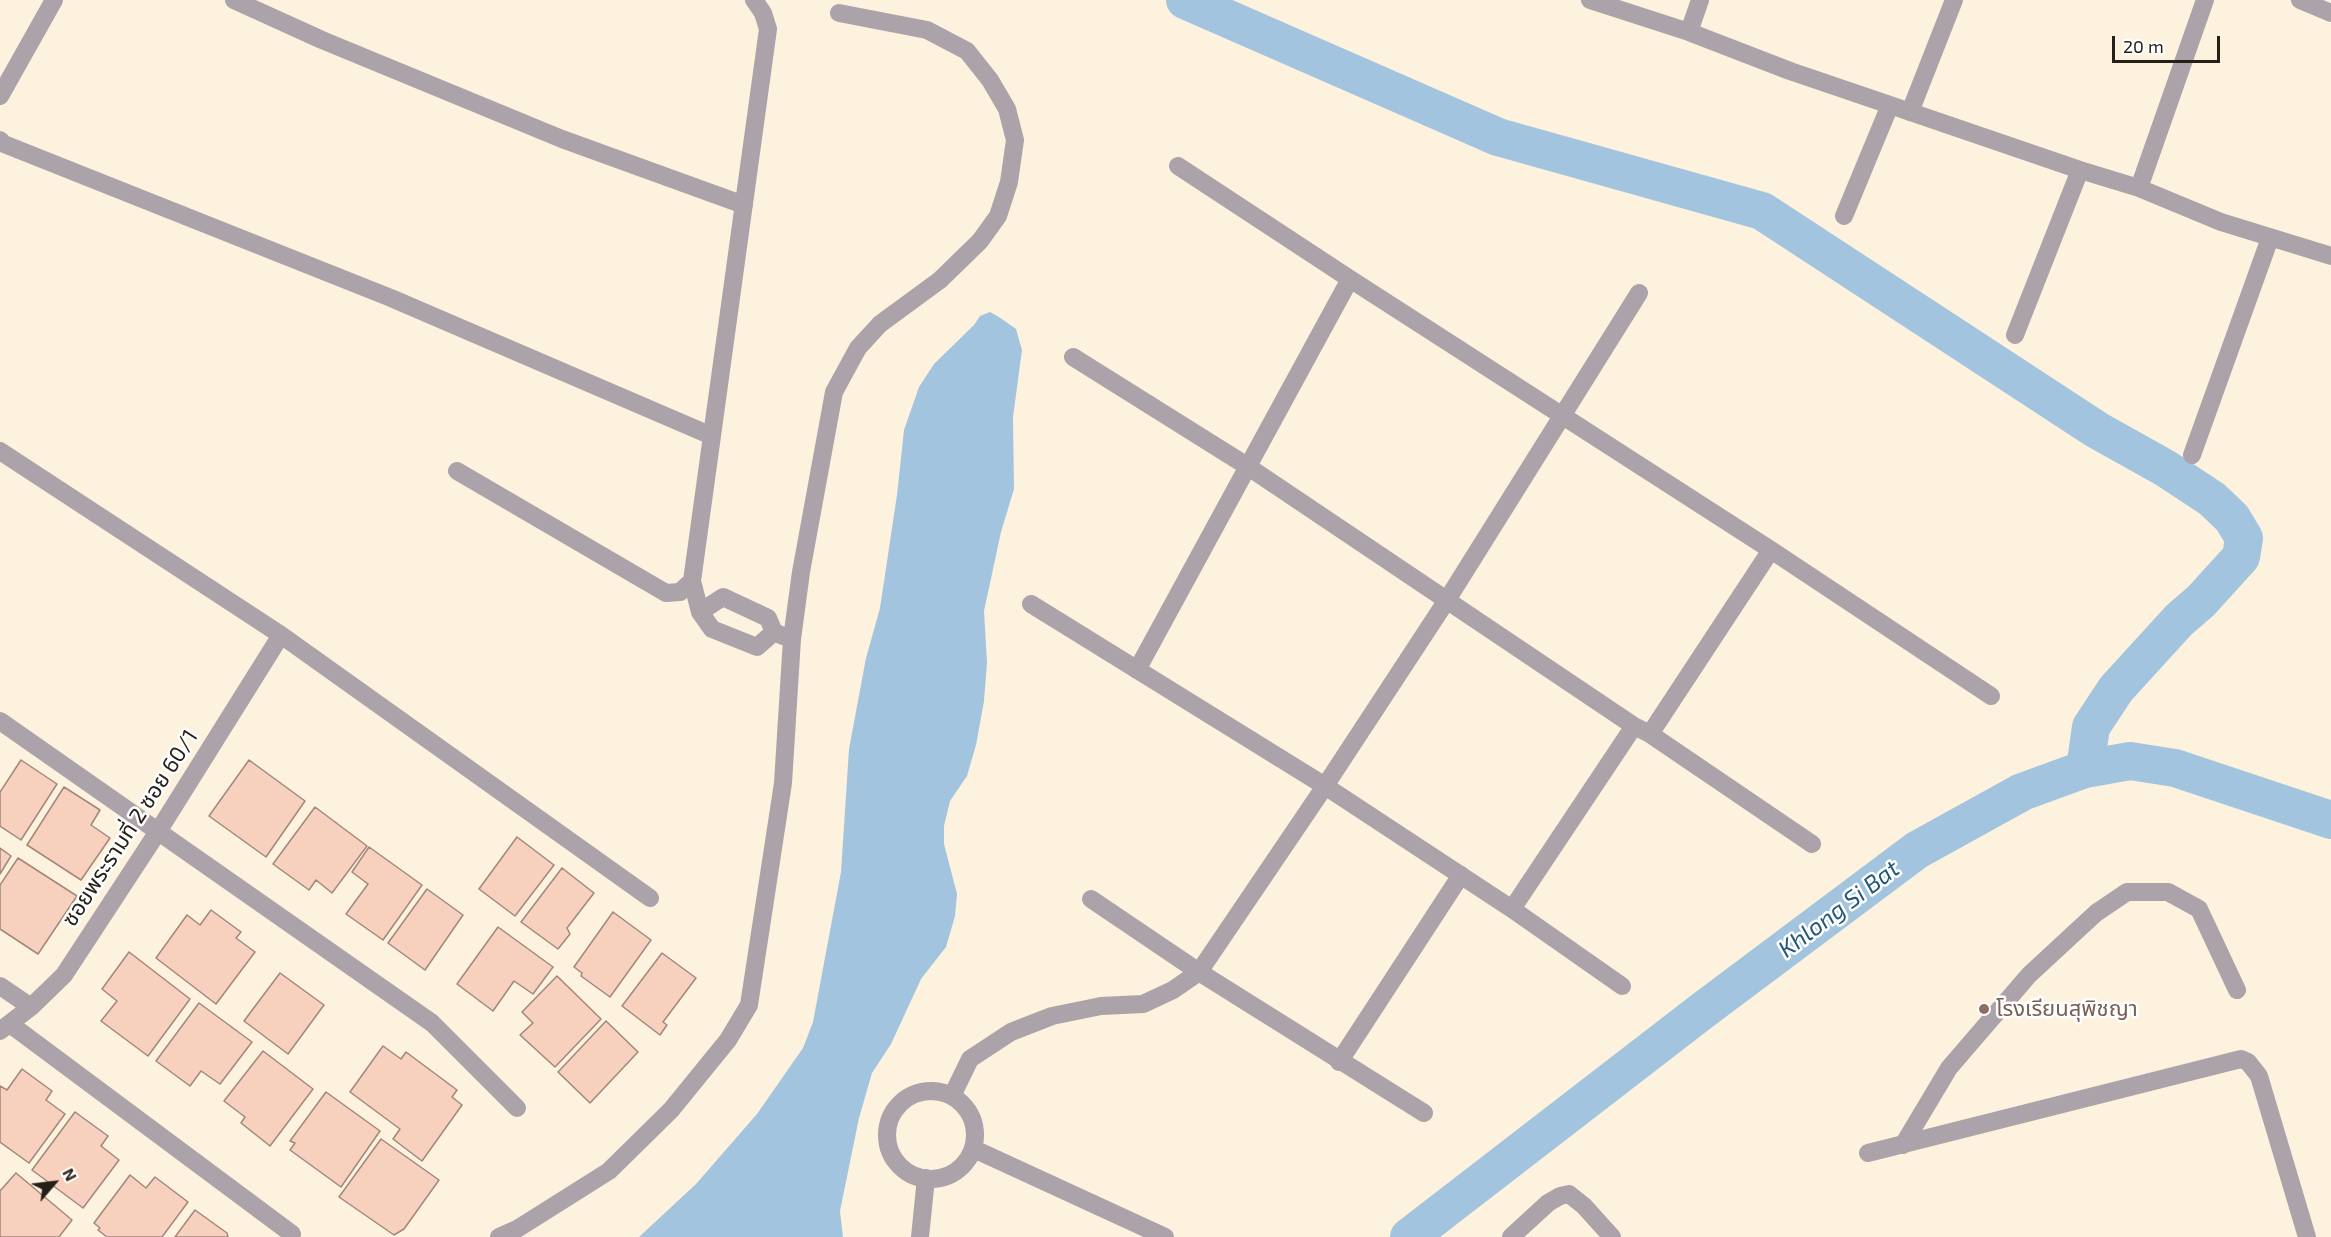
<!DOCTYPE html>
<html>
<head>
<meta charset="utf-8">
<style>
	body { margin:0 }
	#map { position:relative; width:2331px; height:1237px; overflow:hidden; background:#fdf2de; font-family:"Exo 2",sans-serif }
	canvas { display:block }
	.north { position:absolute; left:24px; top:1153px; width:60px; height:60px; -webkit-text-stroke:4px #fff; paint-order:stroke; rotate:62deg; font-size:16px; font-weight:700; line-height:24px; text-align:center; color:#262118 }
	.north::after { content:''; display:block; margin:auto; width:21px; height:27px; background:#262118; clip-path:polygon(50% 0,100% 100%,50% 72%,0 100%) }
	.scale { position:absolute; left:2112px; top:36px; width:108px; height:27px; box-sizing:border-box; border:3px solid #262118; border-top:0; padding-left:8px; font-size:18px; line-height:21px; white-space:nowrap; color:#262118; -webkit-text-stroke:4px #fff; paint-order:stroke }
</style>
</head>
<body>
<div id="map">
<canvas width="2331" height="1237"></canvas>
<div class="north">N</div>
<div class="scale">20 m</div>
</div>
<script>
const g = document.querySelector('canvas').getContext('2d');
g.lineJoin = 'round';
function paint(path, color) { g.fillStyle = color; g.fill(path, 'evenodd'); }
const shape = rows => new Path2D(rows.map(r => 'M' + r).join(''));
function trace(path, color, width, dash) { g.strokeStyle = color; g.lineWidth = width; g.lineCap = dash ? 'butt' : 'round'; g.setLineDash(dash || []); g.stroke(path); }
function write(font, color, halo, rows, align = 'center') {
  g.font = font + ' "Exo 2","Noto Sans Thai",sans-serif'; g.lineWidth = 5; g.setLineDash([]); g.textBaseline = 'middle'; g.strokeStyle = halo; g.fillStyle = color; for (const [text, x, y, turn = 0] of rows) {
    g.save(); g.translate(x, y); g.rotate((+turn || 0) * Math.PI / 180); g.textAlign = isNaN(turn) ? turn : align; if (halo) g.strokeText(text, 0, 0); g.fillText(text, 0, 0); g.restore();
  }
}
const water = shape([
	[990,312,999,317,1016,329,1022,350,1013,417,1014,489,1001,532,984,611,987,662,984,701,976,745,967,776,950,801,944,826,944,844,957,894,955,916,946,947,921,979,891,1044,872,1073,859,1118,840,1211,843,1237,639,1237,696,1184,757,1114,803,1048,813,1022,841,872,849,749,866,658,880,608,897,495,904,430,919,387,934,364,974,325,980,316]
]);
const canal = shape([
	[1185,0,1498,137,1762,211,2097,430,2165,468,2212,499,2232,518,2244,538,2241,557,2201,601,2179,620,2116,689,2091,727,2085,769],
	[1409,1237,1702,1011,1917,850,2022,792,2085,769,2130,761,2175,768,2331,820]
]);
const building = shape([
	[21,760,57,784,21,840,0,826,0,792,21,760],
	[249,760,305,801,266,857,209,816,249,760],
	[64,787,100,810,91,825,110,838,81,880,27,845,64,787],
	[315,807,367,846,332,893,316,880,309,890,273,864,315,807],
	[517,837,554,865,515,916,479,889,517,837],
	[369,847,422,885,383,940,346,914,368,884,352,872,369,847],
	[0,848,11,856,0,874,0,848],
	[18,858,77,896,38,954,0,929,0,885,18,858],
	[562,868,594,893,567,928,570,934,558,949,521,922,562,868],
	[427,889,463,915,425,970,388,943,427,889],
	[211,910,241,932,236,938,255,952,216,1004,156,958,187,915,200,925,211,910],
	[613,912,651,940,610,997,581,976,582,973,574,967,613,912],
	[498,927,553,967,533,994,514,981,493,1011,457,984,498,927],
	[129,952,190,999,148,1056,101,1021,117,1001,102,989,129,952],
	[662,953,696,978,663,1022,667,1025,660,1035,622,1006,662,953],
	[280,973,324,1005,288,1054,244,1021,280,973],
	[557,976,601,1019,555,1067,520,1035,533,1023,522,1012,557,976],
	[199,1003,252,1042,220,1084,201,1071,190,1086,156,1061,199,1003],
	[606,1021,638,1052,590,1103,558,1072,606,1021],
	[383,1046,401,1059,406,1052,457,1090,452,1097,462,1105,422,1161,393,1139,400,1129,350,1092,383,1046],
	[263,1051,313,1089,270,1146,241,1123,245,1117,224,1101,263,1051],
	[22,1069,52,1091,46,1100,65,1114,29,1163,0,1142,0,1086,7,1090,22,1069],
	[326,1092,380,1131,341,1187,290,1150,295,1143,290,1141,326,1092],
	[75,1112,108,1136,101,1146,119,1160,83,1208,32,1170,75,1112],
	[381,1139,439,1180,404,1229,394,1235,339,1197,381,1139],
	[16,1173,72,1220,59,1237,0,1237,0,1191,16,1173],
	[130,1175,146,1188,155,1177,188,1202,162,1237,107,1237,98,1230,100,1228,94,1223,130,1175],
	[195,1210,227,1233,228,1237,175,1237,195,1210]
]);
const minor = shape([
	[234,0,322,40,562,139,744,205],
	[754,0,763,13,768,29,692,581,700,612,712,629,757,647,774,632],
	[1590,0,1689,32,1790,71,1890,105,2080,170,2139,188,2221,222,2331,256],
	[2300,0,2331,13],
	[1689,32,1700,0],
	[0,96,54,0],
	[1910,112,1954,0],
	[0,140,4,144,391,298,712,436],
	[1178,166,1350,279,1771,550,1991,696],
	[2139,188,2205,0],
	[1844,216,1890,105],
	[2015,335,2080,170],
	[1073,357,1247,466,1634,726,1650,734,1812,844],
	[0,451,281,635,650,898],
	[2192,455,2270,238],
	[457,471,666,593,680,592,692,581],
	[1031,604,1325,786,1512,909,1622,986],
	[700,612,723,597,768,618,774,632,783,636],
	[1137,670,1350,279],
	[0,721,432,1023,517,1108],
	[1650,734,1771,550],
	[1091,899,1199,972,1424,1113],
	[1512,909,1634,726],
	[0,986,31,1007],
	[10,1024,292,1234],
	[0,1031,31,1007,64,975,159,830,281,635],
	[1339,1062,1461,875],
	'887 1135a44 44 0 1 1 88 0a44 44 0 1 1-88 0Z',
	[952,1096,970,1059,1011,1032,1052,1016,1101,1006,1143,1004,1173,990,1199,972,1325,786,1447,600,1639,293],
	[1903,1145,1949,1068,2029,975,2096,913,2127,892,2168,892,2199,909,2237,990],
	[974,1149,1165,1237],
	[1868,1153,2241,1059,2248,1062,2259,1076,2307,1237],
	[499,1237,517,1229,609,1171,671,1110,728,1040,749,1005,783,783,792,639,801,572,834,392,858,348,880,324,940,280,980,241,998,216,1009,182,1015,140,1007,109,990,80,967,51,927,30,839,13],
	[920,1237,926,1178],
	[1511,1237,1548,1203,1560,1196,1569,1194,1584,1206,1612,1237]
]);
const markers = [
	[1984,1009,6,"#8d6e63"]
];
const streetNames = [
	["ซอยพระรามที่ 2 ซอย 60/1",130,828,-57]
];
const educationNames = [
	["โรงเรียนสุพิชญา",1996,1009]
];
const waterNames = [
	["Khlong Si Bat",1839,909,-37]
];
paint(water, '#a3c4de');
trace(canal, '#a3c4de', 38);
paint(building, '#f8d0be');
trace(building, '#a1877c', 1.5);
trace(minor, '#aba2aa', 18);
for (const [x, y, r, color] of markers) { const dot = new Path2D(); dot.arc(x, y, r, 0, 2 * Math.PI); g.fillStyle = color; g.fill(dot); trace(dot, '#fff', 2); }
write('22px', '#262118', '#fff', streetNames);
write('22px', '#785e54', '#fff', educationNames, 'left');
write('italic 24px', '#23577b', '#fff', waterNames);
</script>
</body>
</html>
